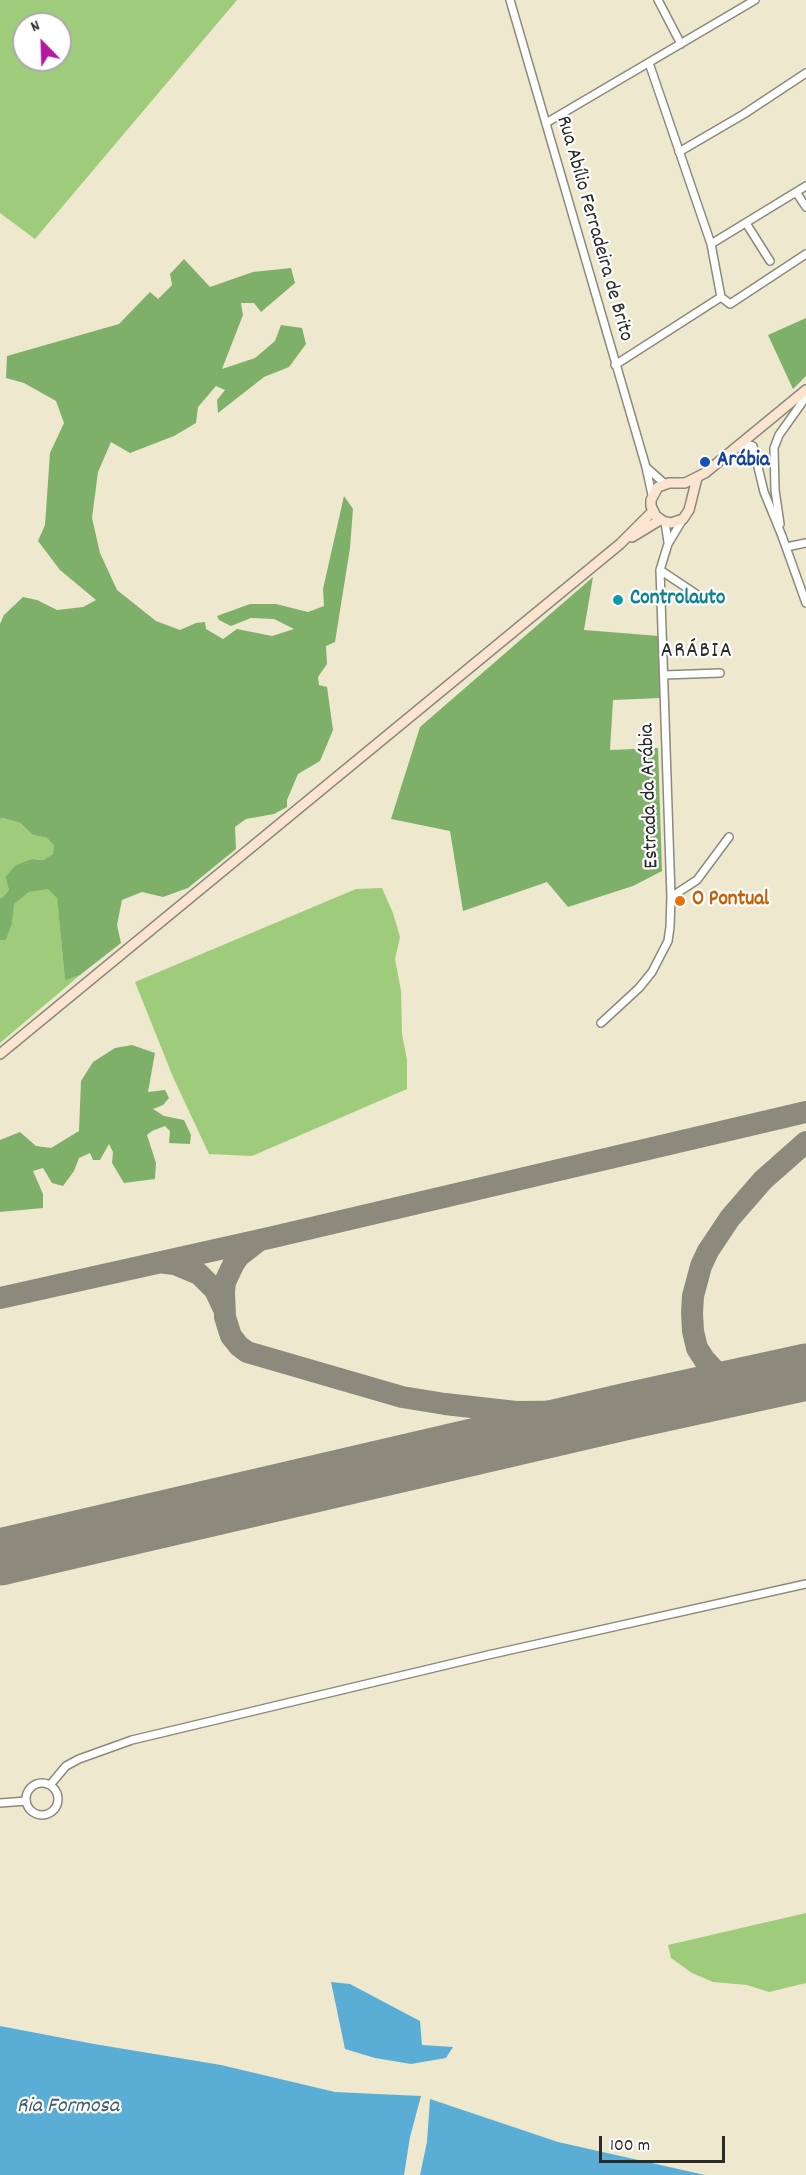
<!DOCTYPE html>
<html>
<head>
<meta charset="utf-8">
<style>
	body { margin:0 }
	#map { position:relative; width:806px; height:2175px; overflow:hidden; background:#ede8ce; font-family:Dekko,sans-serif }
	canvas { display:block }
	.north { position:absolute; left:12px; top:12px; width:60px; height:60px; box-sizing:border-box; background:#fff; border:2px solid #aaa; border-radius:50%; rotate:337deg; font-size:16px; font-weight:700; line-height:24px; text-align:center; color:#2b2b2b }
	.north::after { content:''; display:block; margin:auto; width:21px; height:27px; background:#b5179e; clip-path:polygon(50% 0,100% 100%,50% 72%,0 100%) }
	.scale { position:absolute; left:599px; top:2136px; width:126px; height:27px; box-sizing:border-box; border:3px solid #2b2b2b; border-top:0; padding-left:8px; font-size:18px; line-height:21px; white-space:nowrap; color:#2b2b2b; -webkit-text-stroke:4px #fff; paint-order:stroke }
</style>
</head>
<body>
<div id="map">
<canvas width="806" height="2175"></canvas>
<div class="north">N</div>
<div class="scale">100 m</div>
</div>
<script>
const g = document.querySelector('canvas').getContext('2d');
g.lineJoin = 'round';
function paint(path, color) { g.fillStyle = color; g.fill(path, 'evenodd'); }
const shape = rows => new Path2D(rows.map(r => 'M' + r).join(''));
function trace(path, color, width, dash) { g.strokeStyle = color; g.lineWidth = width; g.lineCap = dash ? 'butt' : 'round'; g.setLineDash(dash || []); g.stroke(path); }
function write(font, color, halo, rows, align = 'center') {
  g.font = font + ' Dekko,sans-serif'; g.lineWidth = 4.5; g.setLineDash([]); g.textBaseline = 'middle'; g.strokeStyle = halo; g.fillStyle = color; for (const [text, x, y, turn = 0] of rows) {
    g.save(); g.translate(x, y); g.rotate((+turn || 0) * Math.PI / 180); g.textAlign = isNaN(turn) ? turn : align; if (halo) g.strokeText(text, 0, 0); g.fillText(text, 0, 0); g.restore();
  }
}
const green = shape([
	[0,0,237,0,35,239,0,213],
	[24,24,60,24,60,60,24,60],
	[3,818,20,823,33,835,47,838,54,846,54,854,43,860,32,859,16,866,5,877,9,890,3,897,0,898,0,819],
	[48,888,57,897,65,979,80,975,0,1043,0,940,6,940,12,924,13,904,29,892],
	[382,888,393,913,400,937,395,959,401,991,402,1034,407,1060,407,1089,252,1156,209,1154,173,1077,135,982,356,889],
	[806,1913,806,1983,769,1992,747,1985,713,1982,692,1973,671,1958,668,1945]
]);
const forest = shape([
	[184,259,210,287,253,272,291,268,295,283,261,312,254,303,241,303,243,315,222,369,255,358,275,341,281,325,302,328,306,344,289,367,264,377,218,413,217,400,225,390,216,386,198,407,196,423,174,436,130,453,111,442,98,472,92,518,100,553,117,590,156,621,180,630,196,623,205,622,206,629,223,639,237,629,272,636,294,629,274,619,251,618,231,626,219,620,217,616,250,604,276,604,308,612,324,606,323,589,344,496,353,509,350,548,335,642,326,646,327,664,318,677,319,685,327,687,333,730,320,761,298,774,287,800,287,807,274,814,246,819,235,827,236,849,188,888,163,897,142,892,122,900,117,925,121,943,80,975,65,980,57,898,48,889,29,892,14,904,12,924,6,940,0,940,0,898,3,897,9,890,5,877,16,865,32,859,43,860,53,854,54,846,47,838,33,835,20,823,3,818,0,819,0,624,4,615,23,597,37,600,57,610,83,607,96,600,60,570,38,541,45,525,50,453,64,423,56,401,24,383,6,378,7,356,119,324,150,292,158,299,172,285,170,274],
	[806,318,806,376,793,389,768,335],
	[593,577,584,630,659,636,661,698,613,700,610,750,658,748,662,871,633,886,568,907,547,882,463,911,450,831,391,819,420,727],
	[132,1045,155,1053,148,1092,165,1090,169,1098,163,1105,153,1109,164,1116,184,1120,191,1135,190,1144,169,1143,170,1131,165,1126,152,1131,147,1135,156,1163,155,1179,124,1183,112,1163,113,1152,109,1144,100,1160,93,1160,90,1153,79,1158,74,1171,63,1186,52,1183,43,1168,33,1171,43,1194,43,1208,0,1212,0,1140,20,1132,36,1146,51,1148,79,1131,81,1081,93,1062,115,1048]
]);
const water = shape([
	[331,1982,350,1984,420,2021,422,2045,453,2047,446,2058,411,2064,375,2058,345,2049],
	[0,2026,94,2044,221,2065,335,2092,421,2096,410,2137,404,2175,0,2175],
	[430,2099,558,2142,705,2175,420,2175,427,2142]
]);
const taxiway = shape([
	[257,1242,239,1256,233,1265,225,1282,224,1292,225,1317,231,1336,239,1346,247,1352,402,1397,445,1404,516,1412,628,1411],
	[165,1263,175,1264,199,1274,215,1290,223,1307],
	[0,1298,269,1238,806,1112],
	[756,1383,727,1379,715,1371,704,1359,697,1348,693,1331,692,1313,693,1296,701,1266,708,1251,730,1218,763,1180,806,1142]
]);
const runway = shape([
	[0,1557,628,1411,806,1372]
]);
const street = shape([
	[510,0,646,467,652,495],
	[658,0,681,44],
	[649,63,711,244],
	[546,123,755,0],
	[679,152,744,114,806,73],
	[796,192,806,207],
	[746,223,770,261],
	[721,297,730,304,806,254],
	[615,365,721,297,711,244,806,186],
	[741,443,753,446,764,492,782,536,806,603],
	[646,467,665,484],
	[665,522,668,542],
	[780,524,775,490,774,448,779,435,806,397],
	[786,547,806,543],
	[660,570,699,596,709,599,720,597],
	[664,675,720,673],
	[671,897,697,880,729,837],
	[601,1023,639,988,652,972,668,941,670,927,671,897,660,570,668,544,683,519],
	'26 1799a16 16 0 1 1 32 0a16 16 0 1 1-32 0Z',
	[50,1785,66,1766,79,1759,132,1740,488,1655,806,1584],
	[0,1803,26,1801]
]);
const secondary = shape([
	[697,478,689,510,683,519,671,523,663,521,656,516,651,506,651,500,658,487,669,483,685,483,705,473,806,390],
	[632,537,660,520],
	[0,1054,620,544,652,512]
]);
const markers = [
	[705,462,6,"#1a4fb4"],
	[618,600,6,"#0f9aa8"],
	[680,901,6,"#e8710a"]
];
const streetNames = [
	["Rua Abílio Ferradeira de Brito",593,229,74],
	["Estrada da Arábia",651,796,-92]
];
const transitNames = [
	["Arábia",717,462]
];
const cultureNames = [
	["Controlauto",630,600]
];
const foodNames = [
	["O Pontual",692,901]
];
const neighbourhoodNames = [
	["ARÁBIA",697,653]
];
const waterNames = [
	["Ria Formosa",68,2108]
];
paint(green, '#9fcc7a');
paint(forest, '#7fb06a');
paint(water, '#5aaed6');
trace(taxiway, '#8c8a7c', 22);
trace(runway, '#8c8a7c', 57);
trace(street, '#8c8a7c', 10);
trace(secondary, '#8c8a7c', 12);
trace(street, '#fff', 7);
trace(secondary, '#fce5d0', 9);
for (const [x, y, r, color] of markers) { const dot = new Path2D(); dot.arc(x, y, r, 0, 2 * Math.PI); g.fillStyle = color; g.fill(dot); trace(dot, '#fff', 2); }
write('21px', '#2b2b2b', '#fff', streetNames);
write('bold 21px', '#164399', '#fff', transitNames, 'left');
write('bold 21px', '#0d838f', '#fff', cultureNames, 'left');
write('bold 21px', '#c56008', '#fff', foodNames, 'left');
g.letterSpacing = '1.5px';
write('22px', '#2b2b2b', '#fff', neighbourhoodNames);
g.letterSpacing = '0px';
write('italic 22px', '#3e5f6f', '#fff', waterNames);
</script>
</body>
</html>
